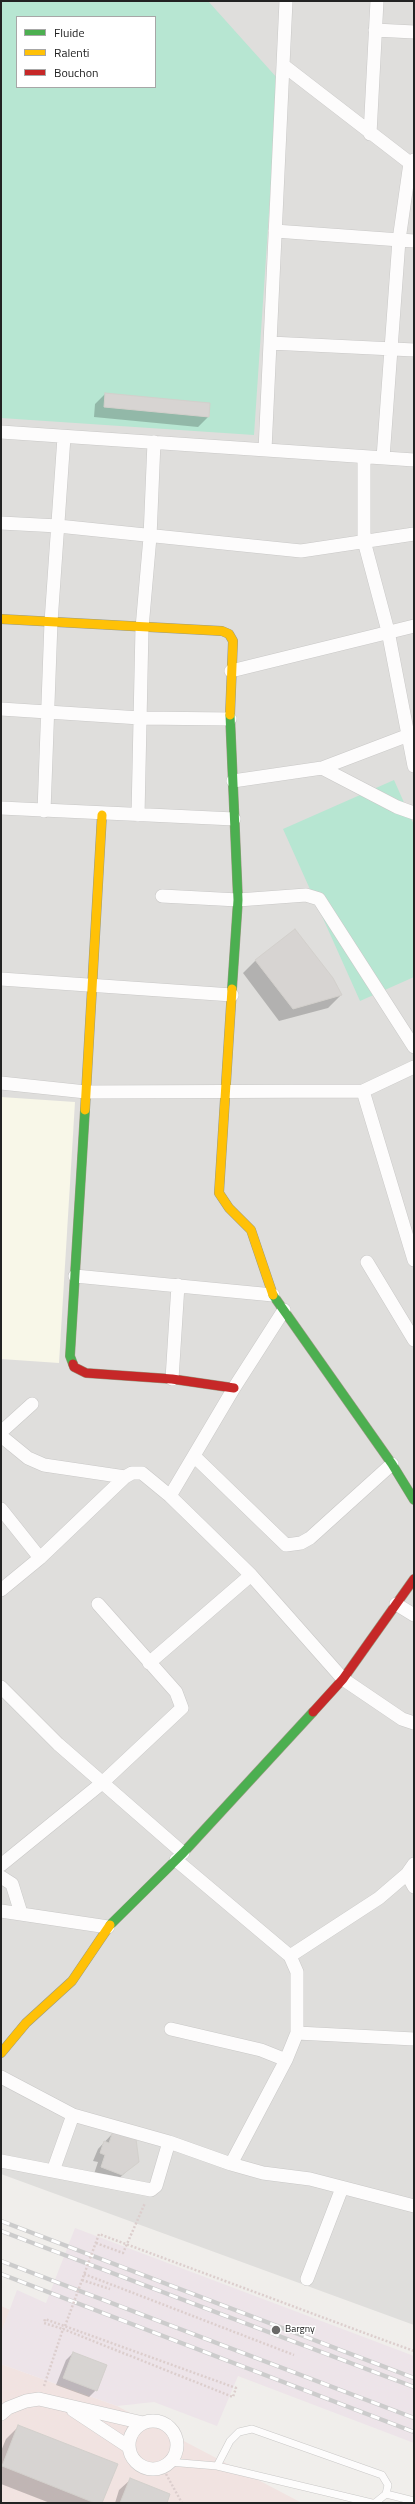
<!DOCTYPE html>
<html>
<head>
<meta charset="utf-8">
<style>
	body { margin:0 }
	#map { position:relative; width:415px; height:2504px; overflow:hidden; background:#f0eeeb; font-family:"Titillium Web",sans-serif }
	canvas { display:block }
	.frame { position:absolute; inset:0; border:2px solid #222; pointer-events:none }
	.legend { position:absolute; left:16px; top:16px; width:140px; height:72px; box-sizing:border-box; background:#fff; border:1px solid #a7a7a7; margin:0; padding:5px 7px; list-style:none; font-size:12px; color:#222 }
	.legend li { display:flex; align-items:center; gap:8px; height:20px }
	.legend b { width:20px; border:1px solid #a7a7a7 }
</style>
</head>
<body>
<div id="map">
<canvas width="415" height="2504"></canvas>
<div class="frame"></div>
<ul class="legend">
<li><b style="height:5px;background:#4caf50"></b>Fluide</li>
<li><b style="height:5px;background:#ffc107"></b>Ralenti</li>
<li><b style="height:5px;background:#c62828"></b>Bouchon</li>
</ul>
</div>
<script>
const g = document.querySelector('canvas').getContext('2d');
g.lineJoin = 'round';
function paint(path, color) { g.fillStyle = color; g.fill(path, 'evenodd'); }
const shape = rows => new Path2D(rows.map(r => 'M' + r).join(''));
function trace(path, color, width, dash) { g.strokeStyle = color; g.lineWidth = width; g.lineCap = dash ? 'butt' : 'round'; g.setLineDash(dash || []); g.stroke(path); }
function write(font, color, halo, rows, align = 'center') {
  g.font = font + ' "Titillium Web",sans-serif'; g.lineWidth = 3; g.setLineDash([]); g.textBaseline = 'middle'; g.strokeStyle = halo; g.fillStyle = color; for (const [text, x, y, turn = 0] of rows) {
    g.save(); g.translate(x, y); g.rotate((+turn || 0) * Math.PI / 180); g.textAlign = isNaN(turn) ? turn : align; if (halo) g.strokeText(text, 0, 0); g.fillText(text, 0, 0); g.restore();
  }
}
const residential = shape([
	[1,1,414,1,414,2325,1,2174],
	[17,17,155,17,155,87,17,87]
]);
const commercial = shape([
	[1,2306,10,2310,1,2333],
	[1,2364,117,2406,302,2503,1,2503]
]);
const industrial = shape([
	[75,2228,414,2356,414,2443,238,2376,217,2426,154,2402,117,2406,1,2364,1,2333,17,2290,46,2303]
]);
const education = shape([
	[1,1097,75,1102,59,1363,1,1359]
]);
const pitch = shape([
	[1,1,208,1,278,79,254,435,1,418],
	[17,17,155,17,155,87,17,87],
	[394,780,414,825,414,977,360,1001,283,829]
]);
const shadow = shape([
	[105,394,208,417,198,427,94,417,95,404],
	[256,960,341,995,328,1008,279,1021,243,973],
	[114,2132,138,2161,115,2182,94,2174,98,2162,93,2161,98,2149],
	[73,2353,96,2390,89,2397,56,2385,66,2360],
	[19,2426,101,2503,50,2503,1,2484,1,2451,6,2439],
	[130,2480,165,2503,115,2503,119,2490]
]);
const building = shape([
	[105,393,210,403,209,417,104,407,105,393],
	[295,929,333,978,342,995,293,1009,255,960,295,929],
	[113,2131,136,2139,139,2162,122,2175,101,2167,105,2155,100,2153,104,2141,109,2143,113,2131],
	[73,2352,107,2365,97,2391,63,2378,73,2352],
	[18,2425,118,2464,102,2503,95,2503,2,2466,18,2425],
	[130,2478,170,2494,167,2503,120,2503,130,2478]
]);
const path = shape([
	[96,2243,123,2253,145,2203],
	[84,2274,294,2355],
	[82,2280,110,2289],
	[378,2338,414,2351],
	[44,2386,63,2329,233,2397,236,2388,45,2319,44,2323,63,2329],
	[166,2474,182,2503]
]);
const lane = shape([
	[169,2462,217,2466,372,2503],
	[217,2466,230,2441,239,2432,252,2429,382,2475,388,2485,386,2494,375,2503],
	[386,2494,414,2501]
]);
const street = shape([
	[375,30,414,32],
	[283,65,410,163],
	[370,134,377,1],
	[275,231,414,241],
	[270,343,414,350],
	[1,432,414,460],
	[265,450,286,1],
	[364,457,364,541,388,631,414,766],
	[383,458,399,240,410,163,414,160],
	[1,523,58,526,301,551,414,534],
	[231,671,414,626],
	[1,709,140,718,230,719],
	[322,768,397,807,414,813],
	[233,781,322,768,414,733],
	[1,808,234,819],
	[44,811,51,622,64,437],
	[138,815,142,628,150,537,154,442],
	[162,896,238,900,306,895,319,899,414,1047],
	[1,979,232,995],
	[1,1083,86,1092,363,1091,414,1067],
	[363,1091,414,1260],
	[367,1262,414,1340],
	[75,1276,273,1295],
	[172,1379,178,1285],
	[1,1432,32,1404],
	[1,1436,28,1458,44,1465,125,1477],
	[195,1457,286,1545,301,1543,310,1538,392,1464],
	[170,1496,234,1388,284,1310],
	[1,1509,40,1558],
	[1,1590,40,1558,125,1477,132,1473,142,1473,170,1496,251,1575,343,1679,402,1719,414,1723],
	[396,1604,414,1615],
	[149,1663,251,1575],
	[1,1687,58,1744,183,1853],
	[176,1860,290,1956,297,1972,297,2033,286,2060,231,2164],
	[1,1865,102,1783,182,1708,176,1692,98,1604],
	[407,1874,414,1887],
	[1,1877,12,1884,21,1913],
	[1,1911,108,1927],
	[290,1956,379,1898,407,1874,414,1864],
	[171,2029,261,2050,286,2060],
	[297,2033,414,2039],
	[1,2077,73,2115,169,2142,231,2164,263,2173,310,2179,414,2206],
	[1,2161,151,2190,156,2186,169,2142],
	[53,2171,73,2115],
	[307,2279,342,2188],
	[73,2410,129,2447],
	[1,2414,8,2408,26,2401,39,2399,143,2423],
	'129 2445a24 24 0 1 1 48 0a24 24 0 1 1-48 0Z'
]);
const fast = shape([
	[230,715,238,900,232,989],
	[273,1295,392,1464,414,1500],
	[73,1364,70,1356,85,1110],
	[110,1925,183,1853,313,1712]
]);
const slow = shape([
	[1,619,222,631,229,634,233,641,230,715],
	[232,989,219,1193,229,1208,251,1230,273,1295],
	[85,1110,102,815],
	[1,2053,26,2023,72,1981,110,1925]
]);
const jam = shape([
	[73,1364,74,1367,86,1373,172,1379,234,1388],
	[313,1712,343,1679,414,1579]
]);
const rail = shape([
	[1,2221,414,2378],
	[1,2231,414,2387],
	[1,2261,414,2418],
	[1,2274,414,2432]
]);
const pathBridge = shape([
	[65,2326,99,2234,378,2338]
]);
const markers = [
	[276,2330,5,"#6a6968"]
];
const poiNames = [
	["Bargny",285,2330]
];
paint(residential, '#dfdedc');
paint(commercial, '#f1e3e1');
paint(industrial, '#ede4e9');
paint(education, '#f8f7e8');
paint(pitch, '#b7e6d2');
paint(shadow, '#0003');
paint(building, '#d7d4d2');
trace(building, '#d3d0cc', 1);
trace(lane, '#c9c8c7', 8);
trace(street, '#c9c8c7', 14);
trace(fast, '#999a82', 10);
trace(slow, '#999a82', 10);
trace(jam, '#999a82', 10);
trace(path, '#dccecd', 2.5, [2, 2]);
trace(lane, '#fdfcfc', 7);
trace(street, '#fdfcfc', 13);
trace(fast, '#4caf50', 9);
trace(slow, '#ffc107', 9);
trace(jam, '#c62828', 9);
trace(rail, '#ccc', 4.5);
trace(rail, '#fff', 3, [9]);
trace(pathBridge, '#dccecd', 2.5, [2, 2]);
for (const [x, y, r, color] of markers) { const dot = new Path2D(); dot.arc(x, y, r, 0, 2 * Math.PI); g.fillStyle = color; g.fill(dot); trace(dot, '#fff', 1.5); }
write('10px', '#222', '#fff', poiNames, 'left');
</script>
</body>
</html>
